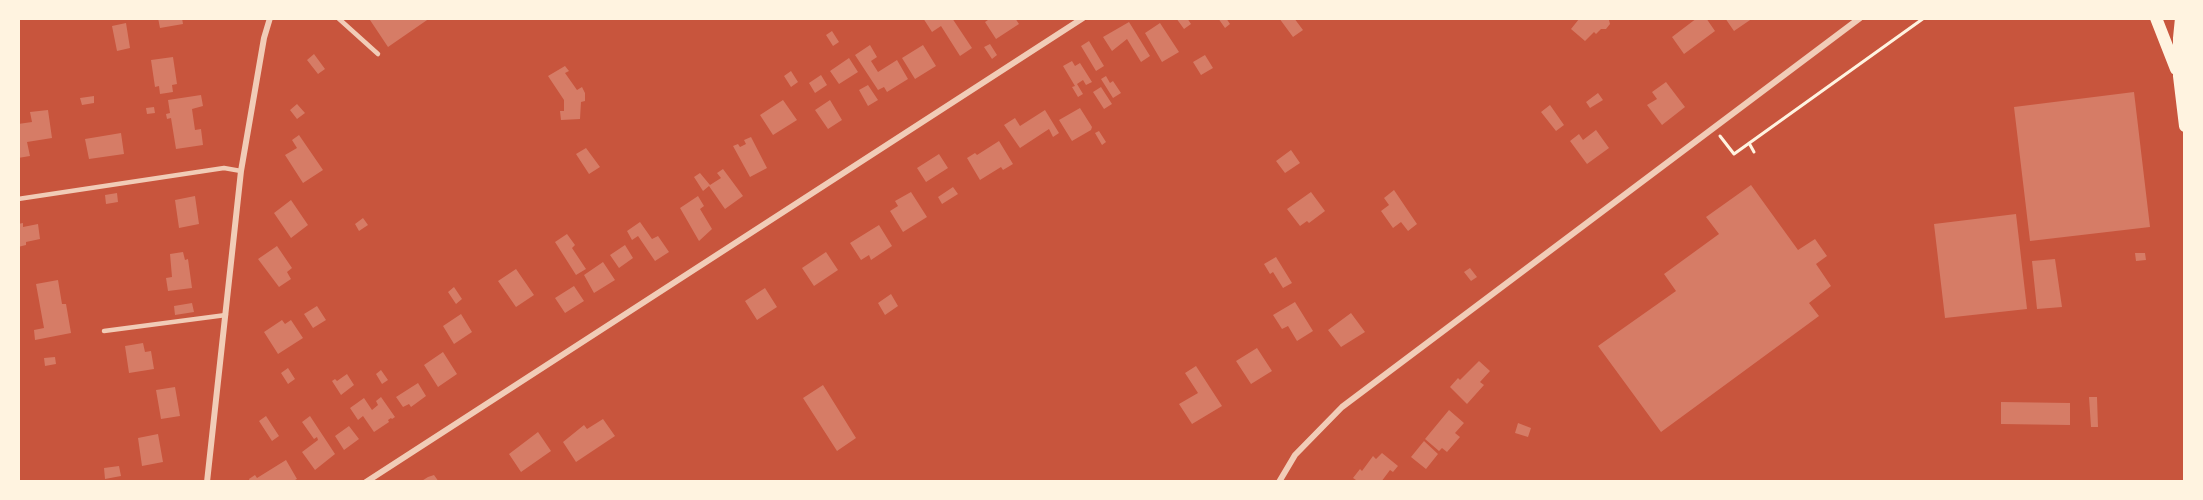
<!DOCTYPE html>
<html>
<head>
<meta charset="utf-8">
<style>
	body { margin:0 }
	#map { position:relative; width:2203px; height:500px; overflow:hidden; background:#c8553d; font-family:"Exo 2",sans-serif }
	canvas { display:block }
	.frame { position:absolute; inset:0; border:20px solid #fff3e0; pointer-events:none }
</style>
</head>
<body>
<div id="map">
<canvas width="2203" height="500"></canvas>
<div class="frame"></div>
</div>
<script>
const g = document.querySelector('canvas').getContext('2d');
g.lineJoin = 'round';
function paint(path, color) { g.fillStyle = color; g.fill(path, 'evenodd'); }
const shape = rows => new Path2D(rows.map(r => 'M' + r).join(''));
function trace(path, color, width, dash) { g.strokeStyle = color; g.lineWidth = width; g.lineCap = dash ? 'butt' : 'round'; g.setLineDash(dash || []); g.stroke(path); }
const building = shape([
	[158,18,182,18,183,24,160,28],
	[372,18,430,18,388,47,370,20],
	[923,18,952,18,972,48,960,56,941,26,932,32],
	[991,18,1015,18,1019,24,996,39,985,22],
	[1176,18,1187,18,1191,24,1184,29],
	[1218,18,1226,18,1230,24,1225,28],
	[1279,18,1294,18,1303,30,1293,37],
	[1576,18,1611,18,1609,20,1610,24,1606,29,1601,29,1596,34,1594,32,1585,41,1571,29,1579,19],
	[1697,18,1706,18,1715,31,1684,54,1672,37],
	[1725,18,1753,18,1734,31],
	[1129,22,1150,56,1141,62,1127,39,1112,51,1103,37],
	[126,23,130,48,117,51,112,26],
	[1160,23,1179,52,1162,62,1145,33],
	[832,31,839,42,833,46,826,35],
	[1089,41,1104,66,1096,71,1081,46],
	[990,44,997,55,992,59,984,47],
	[870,45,877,57,871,61,878,72,897,60,908,79,887,92,884,87,878,90,855,55],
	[923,45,936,66,915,79,902,58],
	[314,54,325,69,318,74,307,60],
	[1205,55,1213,68,1201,75,1193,62],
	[173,57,177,84,172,85,173,92,160,94,159,86,155,87,151,60],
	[849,58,858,72,839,84,830,71],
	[1072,61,1075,66,1080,63,1092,82,1086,85,1083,80,1077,84,1083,94,1078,97,1072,87,1075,86,1063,66],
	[565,66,569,71,565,73,577,90,582,87,585,93,585,101,581,102,580,119,561,120,560,111,564,111,564,100,548,76],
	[791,71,798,82,791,87,784,76],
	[821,75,827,85,815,93,809,83],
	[1106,76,1110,83,1113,81,1121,93,1113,98,1101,79],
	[1666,82,1685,107,1662,125,1647,105,1657,99,1652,92],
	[868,85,878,100,868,106,859,90],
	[1101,87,1112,104,1104,109,1093,92],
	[2134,92,2150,227,2030,241,2014,107],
	[1598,93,1603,100,1590,108,1586,102],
	[201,95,203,106,192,109,195,130,201,129,203,145,176,149,171,118,167,119,166,114,170,113,168,100],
	[94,96,94,103,82,105,80,98],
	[783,100,797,120,773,135,760,115],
	[830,100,842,120,828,129,815,110],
	[297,104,305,113,297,119,290,110],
	[1550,105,1564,125,1556,131,1541,112],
	[154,107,155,113,147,114,146,108],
	[1080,108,1092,127,1091,130,1072,141,1059,120],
	[48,110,52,138,27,142,30,156,18,158,18,124,32,122,30,112],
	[1045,110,1059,133,1053,137,1049,129,1020,148,1004,125,1015,118,1020,126],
	[1596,130,1609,148,1587,164,1570,141,1579,134,1583,140],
	[1099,131,1106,142,1102,145,1095,133],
	[121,133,124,154,89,159,85,139],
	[299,135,323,170,303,183,285,155,297,148,292,140],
	[751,137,767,168,750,177,733,146,738,144,740,147,746,144,744,140],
	[999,141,1013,164,1003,170,1001,167,980,180,967,158,975,153,977,155],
	[586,148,600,167,589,174,576,154],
	[1291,150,1300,163,1285,173,1276,161],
	[939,154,948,168,926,182,917,168],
	[723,169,743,196,725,209,709,186,703,191,694,177,700,173,710,185,721,178,717,173],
	[1751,185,1798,250,1815,239,1827,256,1816,264,1831,286,1809,303,1819,316,1661,432,1598,346,1676,291,1664,274,1719,234,1706,217],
	[953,187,958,194,942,204,938,197],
	[1394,190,1417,224,1408,231,1401,222,1393,228,1381,211,1389,205,1384,198],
	[911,192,927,217,903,232,890,211,898,206,895,201],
	[1311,192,1325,211,1309,223,1307,221,1300,226,1287,209],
	[117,193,118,202,106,204,105,195],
	[195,196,199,224,179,228,175,200],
	[698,196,704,206,700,209,712,229,699,241,680,208],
	[291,200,308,225,291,238,274,213],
	[2016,214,2027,309,1945,318,1934,224],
	[363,218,368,225,359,231,355,224],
	[640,222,652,239,658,236,669,252,655,261,638,236,632,240,627,231],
	[23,223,23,227,38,224,40,239,26,242,26,245,18,247,18,224],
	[879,225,892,246,871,260,869,255,861,260,850,243],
	[567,234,575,245,572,248,586,269,576,275,555,242],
	[625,245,633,258,619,268,610,255],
	[277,246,292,268,287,272,291,279,279,287,258,259],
	[183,252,185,260,188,259,192,288,168,291,166,278,172,277,170,254],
	[826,252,838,270,814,286,802,268],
	[2135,253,2145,253,2146,260,2136,261],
	[1276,257,1292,283,1283,288,1273,272,1270,274,1264,264],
	[2055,259,2062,307,2037,309,2032,261],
	[603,262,615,280,594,293,584,275],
	[1470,268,1477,277,1471,281,1464,272],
	[516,269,534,295,516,307,498,281],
	[58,280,62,304,66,304,71,333,35,340,34,330,44,328,36,284],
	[574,286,584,301,565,313,555,298],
	[454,287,462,299,456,304,448,292],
	[765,288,777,307,757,320,745,301],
	[891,294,898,306,885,315,878,303],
	[1295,302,1313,331,1297,341,1288,326,1282,329,1273,315],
	[192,303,194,312,175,315,174,306],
	[317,306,326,320,313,328,304,314],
	[1351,313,1365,332,1341,347,1328,330],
	[461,314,472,332,454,344,443,326],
	[282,320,285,324,291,320,303,338,278,354,264,332],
	[143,343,145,352,151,351,154,369,129,373,125,346],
	[1257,348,1272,371,1251,384,1236,361],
	[443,352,457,374,438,387,424,365],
	[55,357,56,364,45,366,44,358],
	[1479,361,1490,371,1480,382,1484,385,1467,404,1450,387,1458,378,1460,380],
	[1196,366,1222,406,1192,424,1179,404,1198,393,1185,373],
	[288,368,295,379,288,384,281,373],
	[381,370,388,380,382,384,376,374],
	[347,374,354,385,341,395,332,381,335,379,337,381],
	[418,383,426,396,411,407,409,404,403,407,396,397],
	[823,385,856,438,837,451,803,398],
	[175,387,180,416,161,419,156,390],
	[381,397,395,417,392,419,391,418,388,420,389,422,374,432,363,416,358,420,350,408,364,398,372,410,378,405,376,401],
	[2089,397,2097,397,2098,427,2091,427],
	[2001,402,2070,403,2070,425,2001,424],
	[1449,410,1464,423,1455,433,1460,437,1447,452,1442,448,1439,451,1425,439],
	[266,416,279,436,272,441,259,421],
	[310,416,335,454,315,470,302,452,318,440,317,437,314,439,302,422],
	[603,419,615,436,576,462,563,442,584,425,587,429],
	[1518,423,1531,428,1528,437,1515,433],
	[349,426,359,439,344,450,335,436],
	[538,432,551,451,521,472,509,454],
	[158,434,163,462,142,466,138,438],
	[1424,441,1438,454,1426,469,1411,457],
	[1382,453,1398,466,1393,472,1390,470,1381,482,1359,482,1353,478,1360,469,1362,471,1373,456,1376,459],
	[286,460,297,479,291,482,250,482,249,479,255,475,257,478],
	[119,466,121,476,105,479,104,468],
	[434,475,439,482,420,482,428,477]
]);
const path = shape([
	[1720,136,1734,154,1924,18],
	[1749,143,1754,152]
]);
const service = shape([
	[338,18,378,54],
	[18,199,224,168,241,171],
	[104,331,226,315]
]);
const minor = shape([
	[207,482,241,171,264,38,270,18],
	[366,482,1083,18],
	[1279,482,1295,455,1342,407,1860,18]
]);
const secondary = shape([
	[2156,18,2176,69],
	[2181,18,2179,38,2179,76,2185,126]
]);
paint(building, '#d67c66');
trace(path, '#fff3e0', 3);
trace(service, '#f1ccb7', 4.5);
trace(minor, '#f1ccb7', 6);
trace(secondary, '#fff3e0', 12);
</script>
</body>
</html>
